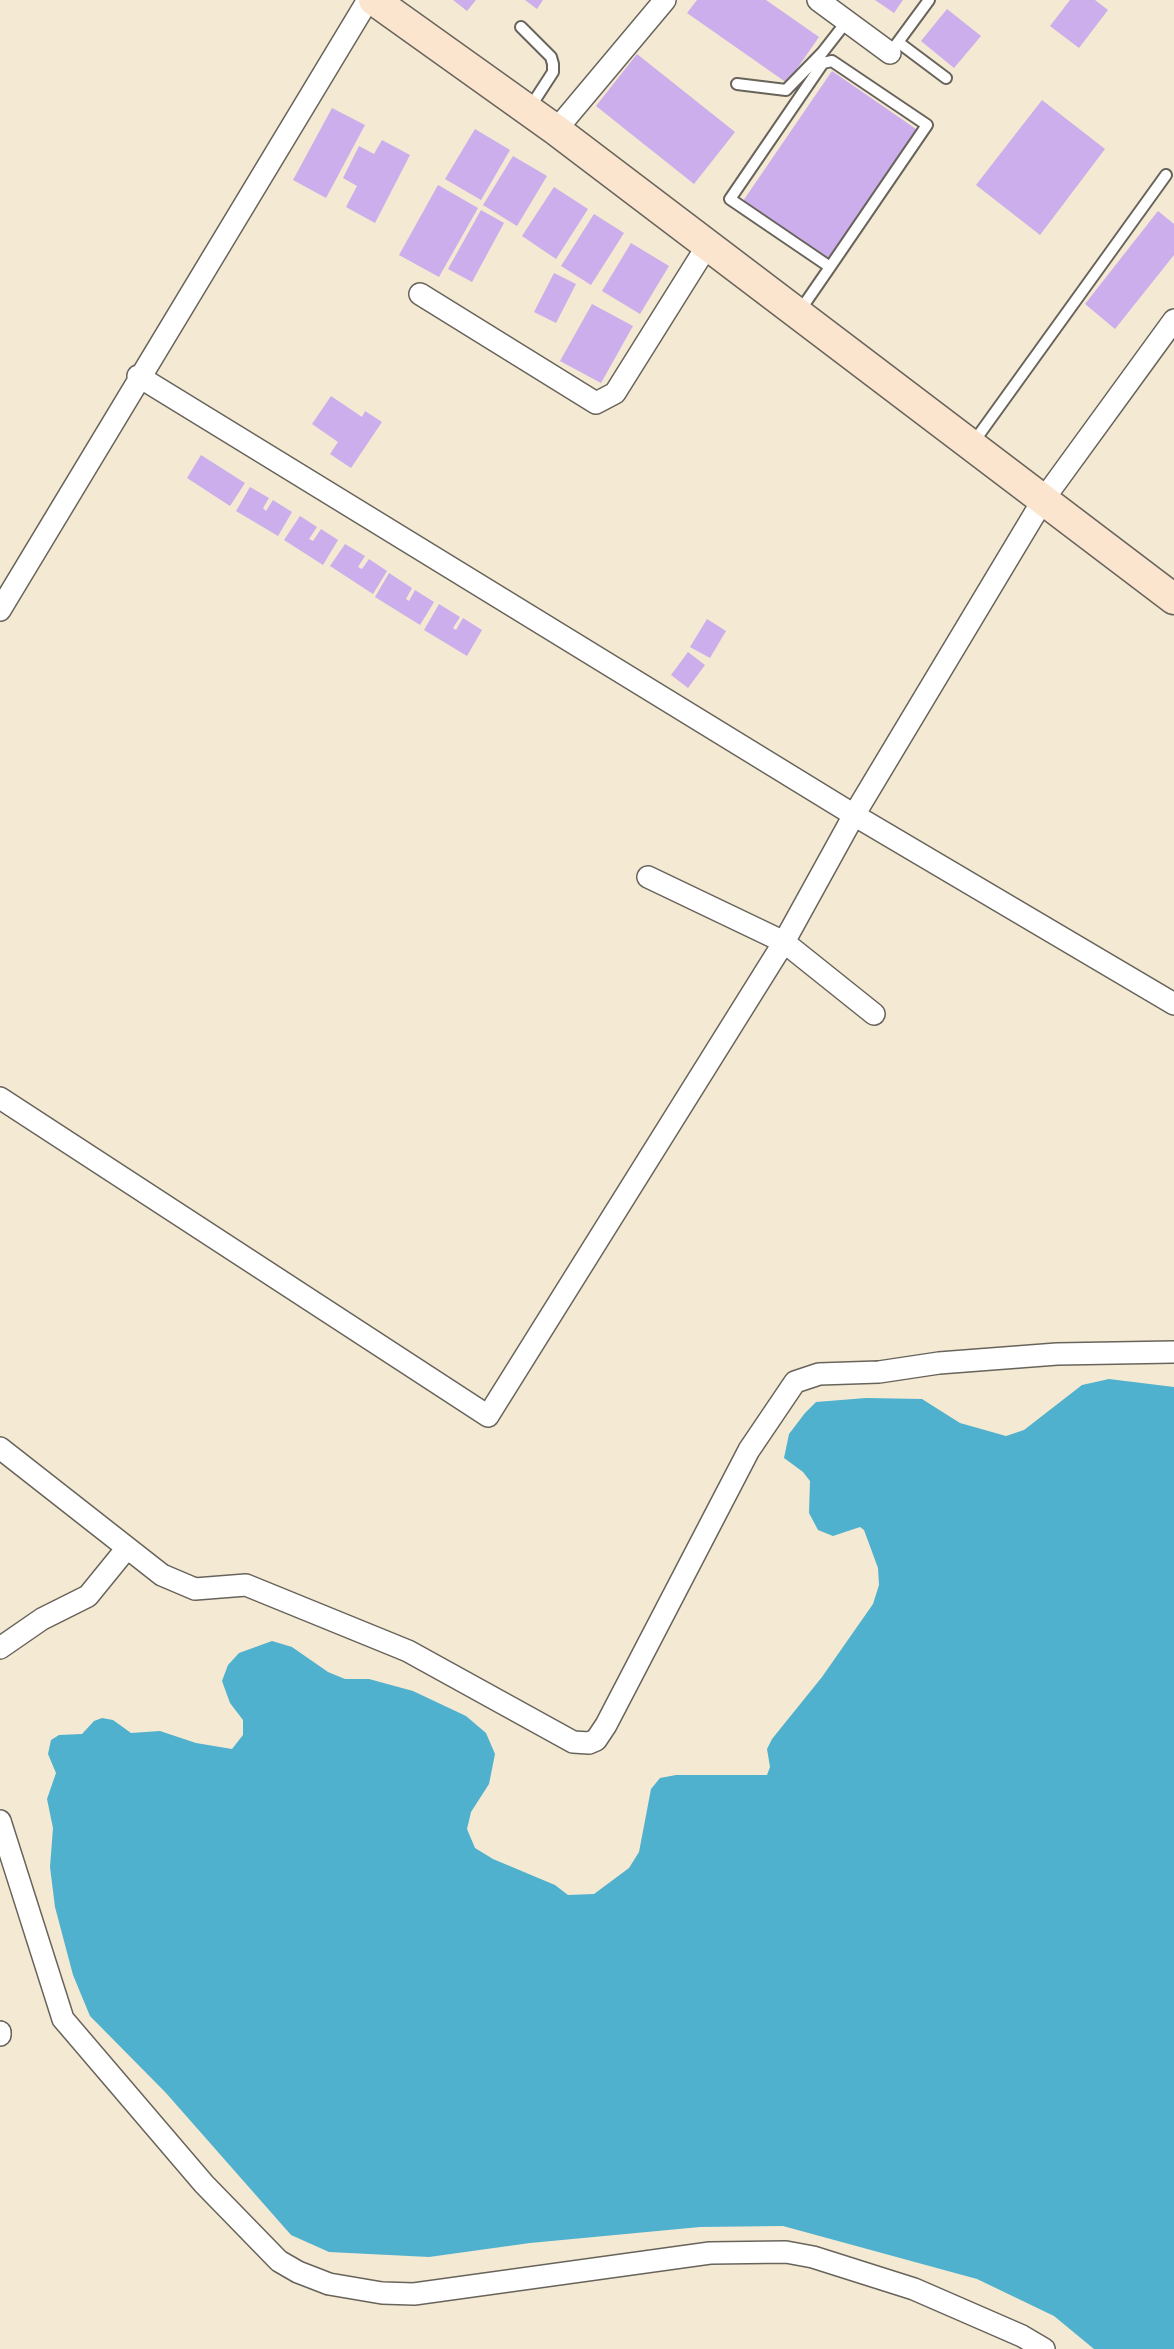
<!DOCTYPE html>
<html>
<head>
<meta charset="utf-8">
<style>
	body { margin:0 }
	canvas { display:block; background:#f4e9d2 }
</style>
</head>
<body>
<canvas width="1174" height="2349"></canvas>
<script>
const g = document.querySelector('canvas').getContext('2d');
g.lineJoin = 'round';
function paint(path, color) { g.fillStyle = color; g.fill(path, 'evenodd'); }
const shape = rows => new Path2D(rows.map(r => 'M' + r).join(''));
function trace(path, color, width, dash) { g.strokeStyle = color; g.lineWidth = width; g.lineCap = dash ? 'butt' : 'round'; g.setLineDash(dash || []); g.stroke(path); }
const water = shape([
	[1109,1379,1174,1387,1174,2349,1094,2349,1054,2316,977,2279,783,2226,700,2227,530,2243,429,2257,329,2252,291,2235,166,2093,90,2016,73,1975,55,1907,50,1867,53,1828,47,1799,56,1773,48,1754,51,1740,59,1735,82,1734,94,1721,102,1718,113,1720,131,1733,160,1731,196,1743,232,1749,243,1735,243,1720,230,1703,222,1681,228,1665,239,1653,272,1641,292,1647,328,1672,345,1679,369,1679,413,1691,466,1716,486,1733,495,1754,489,1784,471,1812,467,1829,475,1848,493,1859,555,1885,568,1895,594,1894,629,1868,639,1852,651,1789,660,1778,676,1775,767,1775,770,1767,767,1749,772,1739,822,1677,873,1604,879,1585,878,1568,864,1530,860,1527,833,1536,818,1530,809,1513,810,1481,803,1472,784,1458,789,1434,805,1413,816,1402,866,1398,922,1399,960,1423,1006,1436,1024,1430,1082,1385]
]);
const building = shape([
	[453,0,476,0,467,11],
	[525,0,543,0,537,9],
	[697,0,766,0,819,37,787,83,687,13],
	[875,0,903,0,894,13],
	[1070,0,1095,0,1108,10,1079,48,1050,26],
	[947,9,981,36,954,68,921,41],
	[637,54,735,132,694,184,596,106],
	[832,71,916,129,828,260,743,201],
	[1042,100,1105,149,1040,235,976,185],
	[332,108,365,125,326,198,293,180],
	[475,129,510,150,481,200,445,179],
	[382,140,410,155,375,223,346,207,357,186,343,178,359,146,374,154],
	[513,156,547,176,517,226,483,205],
	[438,185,478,208,439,277,399,255],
	[554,187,588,209,556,259,522,236],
	[481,210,504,223,472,282,448,269],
	[1158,211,1174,224,1174,255,1115,329,1085,304],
	[594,214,624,233,591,285,561,266],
	[631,243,669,266,640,314,602,291],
	[554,273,576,284,556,323,534,312],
	[592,304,633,326,601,383,560,361],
	[331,396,362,417,365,411,382,422,351,468,330,454,338,442,312,424],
	[201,455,245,483,230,506,187,478],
	[250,487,269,498,263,508,266,511,273,500,292,512,278,536,236,511],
	[300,516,317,527,309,539,313,541,321,529,338,540,323,565,284,540],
	[345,544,365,556,358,567,362,569,369,559,387,571,373,594,330,566],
	[389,573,412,588,406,599,409,601,415,590,434,602,420,625,375,597],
	[439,604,460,617,453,628,456,630,463,618,482,630,467,656,424,630],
	[707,619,726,631,710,658,690,647],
	[688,652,705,665,688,688,671,675]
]);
const lane = shape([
	[521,27,551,57,553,64,553,72,529,109],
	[898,42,946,78],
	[890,53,929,0],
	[737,84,786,90,822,53,847,21],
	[799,312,830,267,927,125,832,61,823,63,730,199,830,267],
	[973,443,1166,175]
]);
const street = shape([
	[818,0,890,53],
	[556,130,665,0],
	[420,294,596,403,615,393,707,246],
	[138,376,854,815,1174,1004],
	[0,610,368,0],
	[648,877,784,942,874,1014],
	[0,1098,488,1416,784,942,854,815,1043,500,1174,320],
	[0,1448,162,1575,195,1589,246,1585,408,1651,573,1742,589,1743,596,1740,606,1725,749,1450,795,1382,819,1374,879,1372,939,1363,1057,1354,1174,1352],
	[0,1648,42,1619,88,1596,127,1548],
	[0,1821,63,2019,204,2184,279,2261,298,2272,329,2284,382,2293,414,2294,710,2253,786,2252,813,2257,914,2289,1022,2336,1044,2349],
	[0,2032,0,2035]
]);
const secondary = shape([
	[374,0,556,130,1174,599]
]);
paint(water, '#4fb1ce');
paint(building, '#cbaeeb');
trace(lane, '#68645c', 14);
trace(street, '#68645c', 24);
trace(secondary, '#68645c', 33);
trace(lane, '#fff', 10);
trace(street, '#fff', 21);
trace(secondary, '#fce5cf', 30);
</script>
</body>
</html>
